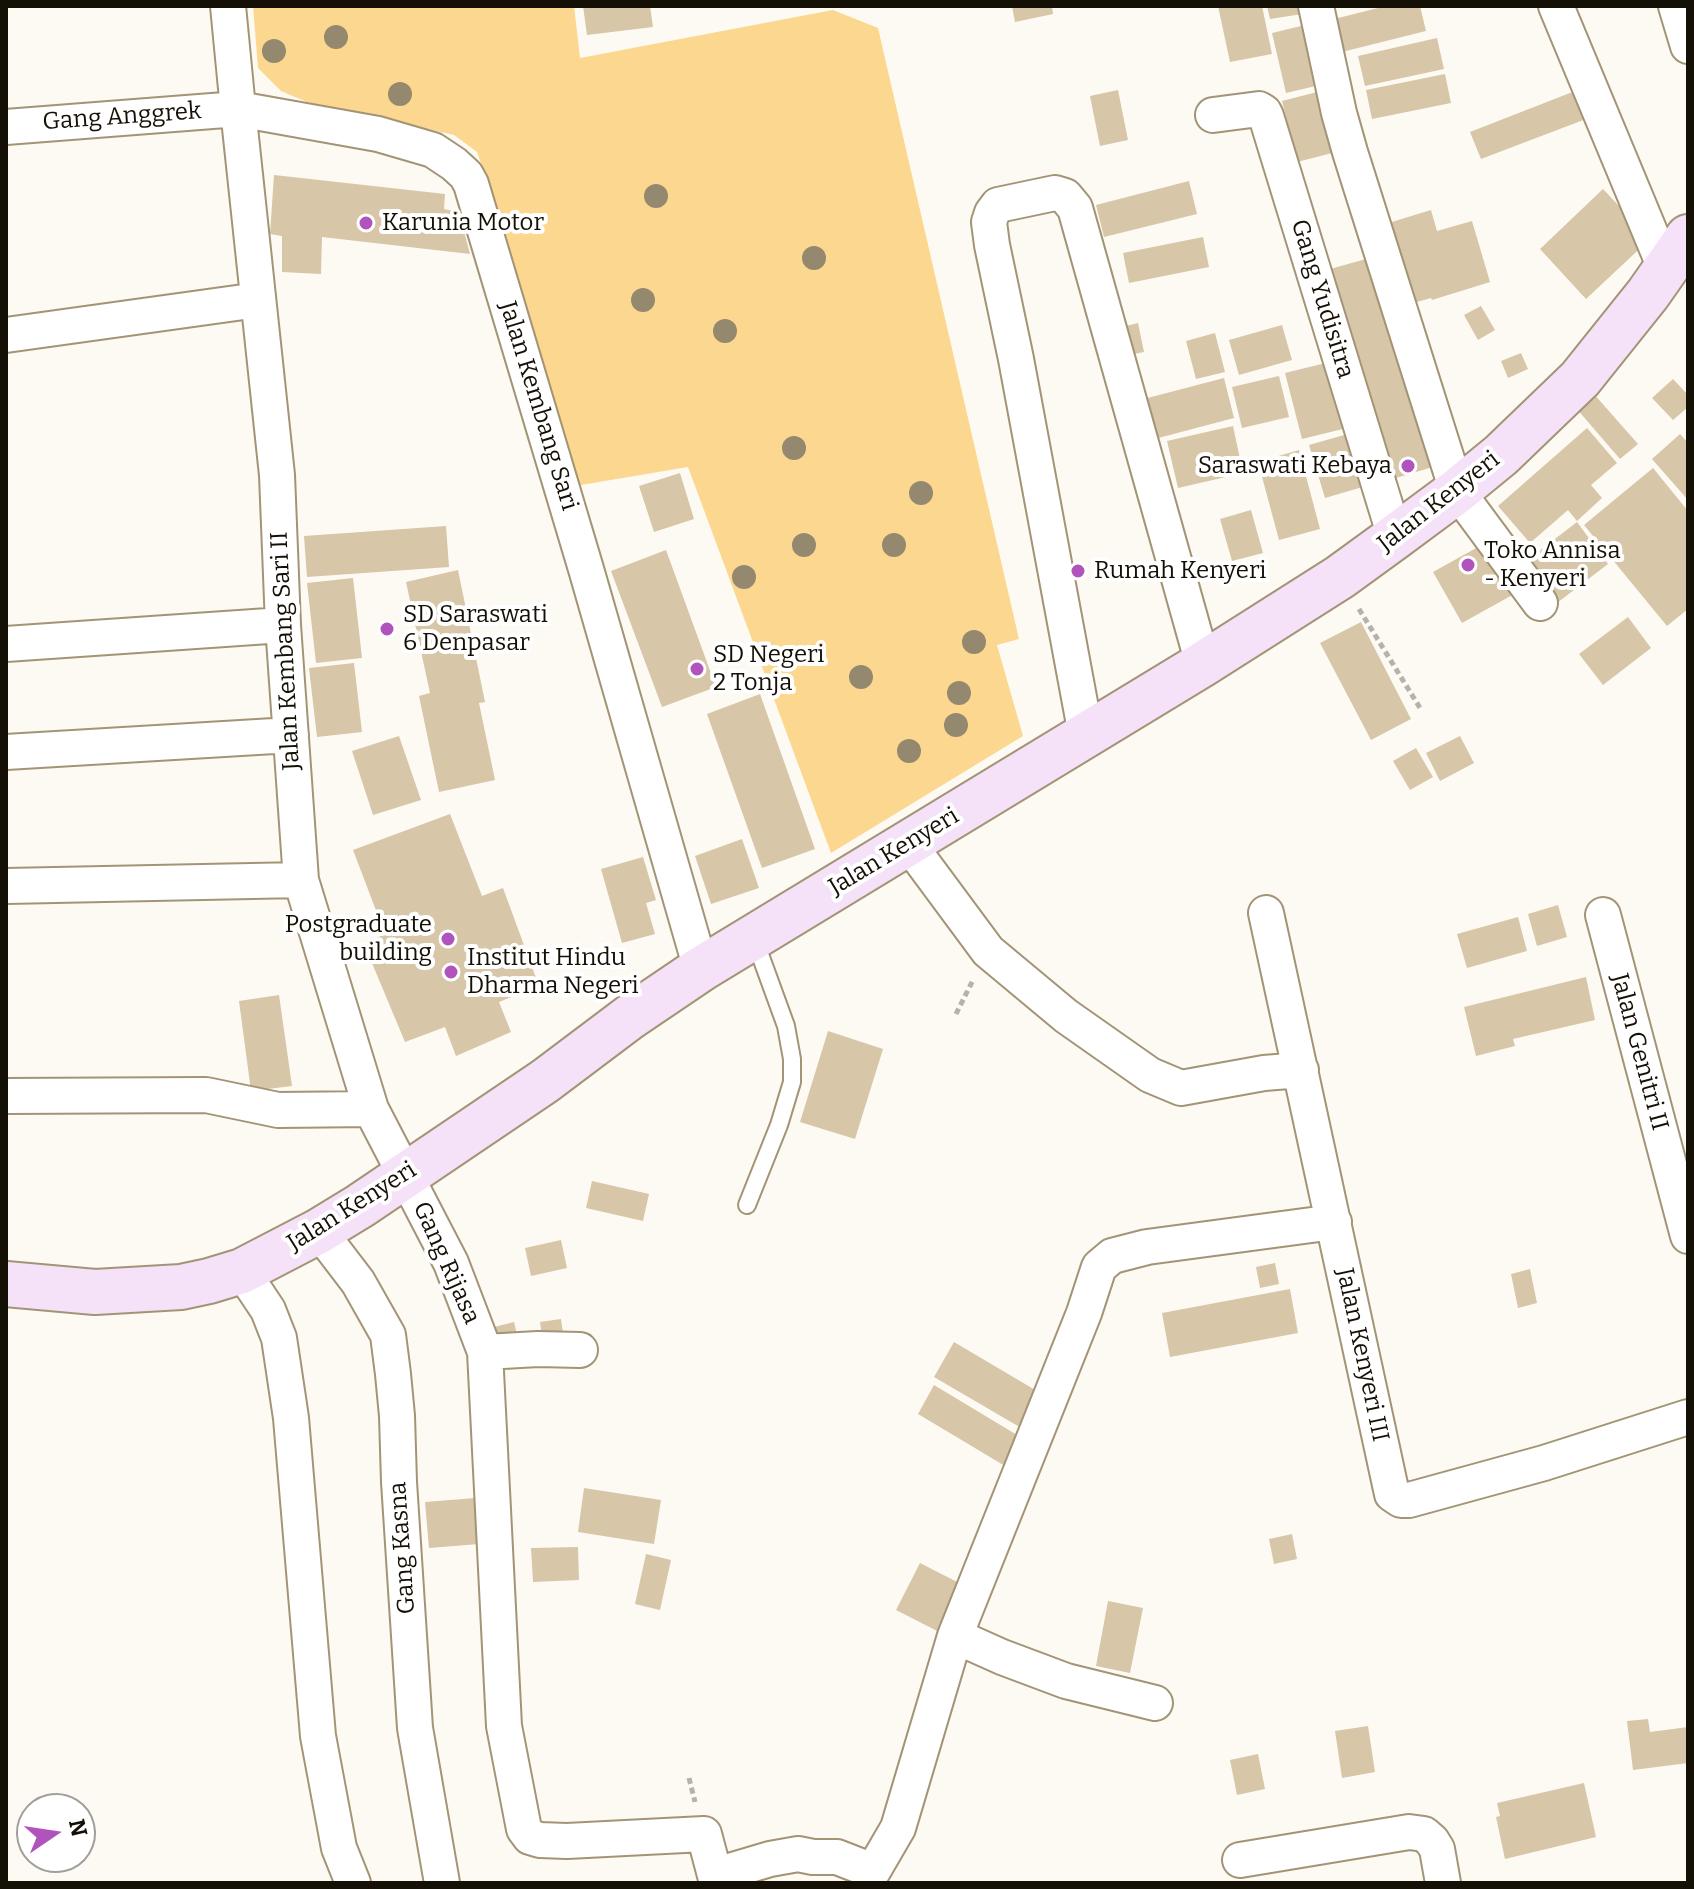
<!DOCTYPE html>
<html>
<head>
<meta charset="utf-8">
<style>
	body { margin:0 }
	#map { position:relative; width:1694px; height:1889px; overflow:hidden; background:#fdfaf4; font-family:Bitter,serif }
	canvas { display:block }
	.frame { position:absolute; inset:0; border:8px solid #151005; pointer-events:none }
	.north { position:absolute; left:16px; top:1793px; width:80px; height:80px; box-sizing:border-box; background:#fff; border:2px solid #a19f9b; border-radius:50%; rotate:77deg; font-size:22px; font-weight:700; line-height:32px; text-align:center; color:#151005 }
	.north::after { content:''; display:block; margin:auto; width:28px; height:36px; background:#b153bd; clip-path:polygon(50% 0,100% 100%,50% 72%,0 100%) }
</style>
</head>
<body>
<div id="map">
<canvas width="1694" height="1889"></canvas>
<div class="frame"></div>
<div class="north">N</div>
</div>
<script>
const g = document.querySelector('canvas').getContext('2d');
g.lineJoin = 'round';
function paint(path, color) { g.fillStyle = color; g.fill(path, 'evenodd'); }
const shape = rows => new Path2D(rows.map(r => 'M' + r).join(''));
function trace(path, color, width, dash) { g.strokeStyle = color; g.lineWidth = width; g.lineCap = dash ? 'butt' : 'round'; g.setLineDash(dash || []); g.stroke(path); }
function write(font, color, halo, rows, align = 'center') {
  g.font = font + ' Bitter,serif'; g.lineWidth = 8; g.setLineDash([]); g.textBaseline = 'middle'; g.strokeStyle = halo; g.fillStyle = color; for (const [text, x, y, turn = 0] of rows) {
    g.save(); g.translate(x, y); g.rotate((+turn || 0) * Math.PI / 180); g.textAlign = isNaN(turn) ? turn : align; if (halo) g.strokeText(text, 0, 0); g.fillText(text, 0, 0); g.restore();
  }
}
const green = shape([
	[253,6,574,6,580,58,833,10,878,28,1019,639,997,645,1023,736,831,853,688,467,575,486,500,217,477,152,454,135,307,102,281,91,258,68]
]);
const building = shape([
	[583,6,650,6,653,27,587,35],
	[1012,6,1052,6,1053,14,1015,22],
	[1218,6,1262,6,1272,54,1230,62],
	[1267,6,1308,6,1309,13,1270,19],
	[1386,6,1420,6,1426,31,1342,52,1334,19],
	[1305,25,1320,85,1286,93,1272,33],
	[1437,38,1444,69,1365,86,1358,56],
	[1445,74,1451,103,1372,119,1366,90],
	[1118,90,1128,140,1100,146,1090,96],
	[1321,91,1336,152,1297,162,1282,101],
	[1575,91,1586,119,1481,159,1470,132],
	[274,175,445,194,444,209,459,212,470,254,322,237,321,274,282,272,282,236,270,234],
	[1189,181,1197,214,1104,237,1096,205],
	[1603,189,1650,239,1586,299,1540,249],
	[1431,210,1437,231,1472,221,1490,282,1432,300,1431,298,1406,305,1382,225],
	[1203,237,1209,267,1129,283,1123,253],
	[1373,257,1436,466,1386,481,1323,271],
	[1481,306,1495,330,1478,340,1464,315],
	[1138,323,1144,352,1124,356,1118,328],
	[1282,325,1292,360,1239,375,1229,340],
	[1215,333,1225,372,1196,379,1186,341],
	[1521,353,1528,369,1508,378,1501,361],
	[1338,360,1355,426,1302,439,1285,373],
	[1279,376,1289,417,1242,428,1232,387],
	[1224,378,1234,418,1147,441,1136,401],
	[1673,379,1688,395,1688,407,1673,420,1652,398],
	[1593,393,1638,444,1620,459,1576,408],
	[1233,426,1243,473,1178,488,1167,441],
	[1587,428,1617,463,1591,485,1602,498,1577,521,1568,510,1530,543,1498,506],
	[1351,433,1366,486,1325,498,1309,445],
	[1680,434,1688,443,1688,500,1652,459],
	[1299,450,1320,529,1279,540,1258,462],
	[1653,468,1688,511,1688,609,1667,626,1584,525],
	[680,473,694,519,654,532,639,486],
	[1251,510,1263,553,1232,561,1220,519],
	[1577,522,1608,564,1553,606,1521,565],
	[446,526,449,567,307,577,304,536],
	[1487,542,1516,593,1462,623,1433,572],
	[666,550,716,687,662,707,611,571],
	[458,570,485,702,479,703,495,780,439,792,419,696,430,693,406,582],
	[353,578,362,658,316,663,307,583],
	[1628,617,1651,648,1603,685,1579,654],
	[1361,622,1411,719,1371,740,1320,643],
	[354,663,362,732,317,737,309,668],
	[760,694,815,849,762,868,707,714],
	[399,736,421,800,373,815,352,751],
	[1460,736,1474,763,1440,781,1426,753],
	[1416,748,1433,777,1410,790,1393,761],
	[450,814,482,896,503,888,539,986,499,1002,511,1032,456,1056,445,1027,405,1042,364,944,385,934,353,850],
	[742,839,759,888,711,904,695,856],
	[643,857,656,900,646,903,655,934,622,943,601,869],
	[1558,905,1567,937,1537,946,1528,914],
	[1518,917,1527,951,1467,968,1457,934],
	[1586,977,1595,1020,1513,1039,1515,1046,1476,1056,1464,1007],
	[279,995,292,1086,251,1091,239,1001],
	[828,1031,883,1049,855,1139,800,1122],
	[592,1181,649,1194,643,1221,586,1208],
	[561,1240,567,1268,531,1276,525,1248],
	[1275,1263,1279,1284,1260,1288,1256,1267],
	[1530,1269,1537,1303,1518,1308,1511,1274],
	[1290,1289,1298,1333,1170,1357,1162,1313],
	[561,1319,564,1340,543,1343,540,1322],
	[514,1322,519,1343,499,1347,494,1327],
	[954,1342,1042,1394,1023,1429,934,1377],
	[934,1385,1022,1438,1005,1466,918,1414],
	[584,1488,661,1500,654,1544,578,1532],
	[475,1498,479,1544,429,1548,425,1502],
	[1292,1534,1297,1559,1274,1564,1269,1539],
	[578,1547,579,1580,533,1582,531,1548],
	[646,1554,671,1560,660,1610,635,1604],
	[920,1563,967,1587,943,1634,896,1610],
	[1108,1601,1143,1608,1130,1673,1096,1666],
	[1648,1719,1650,1732,1688,1727,1688,1763,1633,1770,1627,1721],
	[1368,1726,1375,1772,1342,1778,1335,1731],
	[1258,1754,1265,1789,1237,1795,1230,1760],
	[1584,1783,1596,1837,1505,1859,1496,1817,1500,1816,1497,1803]
]);
const path = shape([
	[1359,609,1420,708],
	[956,1014,973,980],
	[689,1778,695,1802]
]);
const lane = shape([
	[747,1205,779,1125,792,1082,792,1059,786,1026,754,938]
]);
const street = shape([
	[228,6,238,109,378,134,433,150,454,164,466,175,471,184,586,569,701,969],
	[1316,6,1339,113,1350,152,1457,491,1540,603],
	[1556,6,1665,268],
	[1676,6,1688,46],
	[1213,115,1259,109,1264,112,1266,116,1395,537],
	[6,127,238,109,277,475,283,625,301,880,371,1109,451,1263,485,1352,504,1726,524,1829,530,1837,540,1840,567,1841,704,1834,717,1883],
	[6,335,258,300],
	[6,644,283,625],
	[1086,735,1016,359,992,245,989,222,992,213,998,205,1055,193,1065,196,1075,208,1203,664],
	[6,752,291,735],
	[908,843,988,951,1066,1016,1150,1075,1181,1088,1264,1073,1301,1070],
	[6,886,301,880],
	[1266,913,1392,1494,1401,1500,1409,1500,1544,1463,1688,1417],
	[1603,915,1688,1236],
	[6,1096,206,1095,278,1110,371,1109],
	[319,1231,358,1282,388,1335,393,1374,397,1416,399,1482,415,1728,442,1883],
	[242,1271,268,1310,279,1338,291,1418,318,1736,339,1848,353,1883],
	[485,1352,538,1349,580,1350],
	[955,1636,1002,1657,1066,1681,1155,1703],
	[1240,1860,1409,1832,1424,1834,1432,1841,1437,1849,1443,1883],
	[733,1870,770,1859,798,1854,813,1857,837,1857,873,1871,898,1828,955,1636,1084,1313,1099,1267,1112,1256,1147,1247,1334,1222]
]);
const secondary = shape([
	[6,1284,95,1292,181,1287,209,1281,242,1271,319,1231,360,1206,545,1081,630,1017,701,969,1203,664,1340,577,1395,537,1457,491,1501,455,1580,379,1648,294,1688,237]
]);
const trees = [
	[336,37],
	[274,51],
	[400,94],
	[656,196],
	[814,258],
	[643,300],
	[725,331],
	[794,448],
	[921,493],
	[804,545],
	[894,545],
	[744,577],
	[974,642],
	[861,677],
	[959,693],
	[956,725],
	[909,751]
];
const markers = [
	[366,223,8,"#b153bd"],
	[1408,466,8,"#b153bd"],
	[1468,565,8,"#b153bd"],
	[1078,571,8,"#b153bd"],
	[387,629,8,"#b153bd"],
	[697,669,8,"#b153bd"],
	[448,939,8,"#b153bd"],
	[451,972,8,"#b153bd"]
];
const streetNames = [
	["Gang Anggrek",122,117,-4],
	["Gang Yudisitra",1322,299,73],
	["Jalan Kembang Sari",538,406,73],
	["Jalan Kenyeri",1439,502,-38],
	["Jalan Kembang Sari II",286,651,-93],
	["Jalan Kenyeri",894,852,-31],
	["Jalan Genitri II",1639,1052,75],
	["Jalan Kenyeri",352,1207,-32],
	["Gang Rijasa",446,1263,66],
	["Jalan Kenyeri III",1362,1355,78],
	["Gang Kasna",403,1548,-94]
];
const poiNames = [
	["Karunia Motor",382,223],
	["Saraswati Kebaya",1392,466,"right"],
	["Toko Annisa",1484,551],
	["- Kenyeri",1484,579],
	["Rumah Kenyeri",1094,571],
	["SD Saraswati",403,615],
	["6 Denpasar",403,643],
	["SD Negeri",713,655],
	["2 Tonja",713,683],
	["Postgraduate",432,925,"right"],
	["building",432,953,"right"],
	["Institut Hindu",467,958],
	["Dharma Negeri",467,986]
];
paint(green, '#fcd78f');
paint(building, '#d7c6a7');
trace(lane, '#a39476', 20);
trace(street, '#a39476', 38);
trace(secondary, '#a39476', 48);
trace(path, '#b5b2aa', 5, [6, 4]);
trace(lane, '#fff', 16);
trace(street, '#fff', 34);
trace(secondary, '#f5e2f8', 44);
g.fillStyle = '#94896e';
for (const [x, y] of trees) { g.beginPath(); g.arc(x, y, 12, 0, 2 * Math.PI); g.fill(); }
for (const [x, y, r, color] of markers) { const dot = new Path2D(); dot.arc(x, y, r, 0, 2 * Math.PI); g.fillStyle = color; g.fill(dot); trace(dot, '#fff', 3); }
write('24px', '#151005', '#fff', streetNames);
write('24px', '#151005', '#fff', poiNames, 'left');
</script>
</body>
</html>
